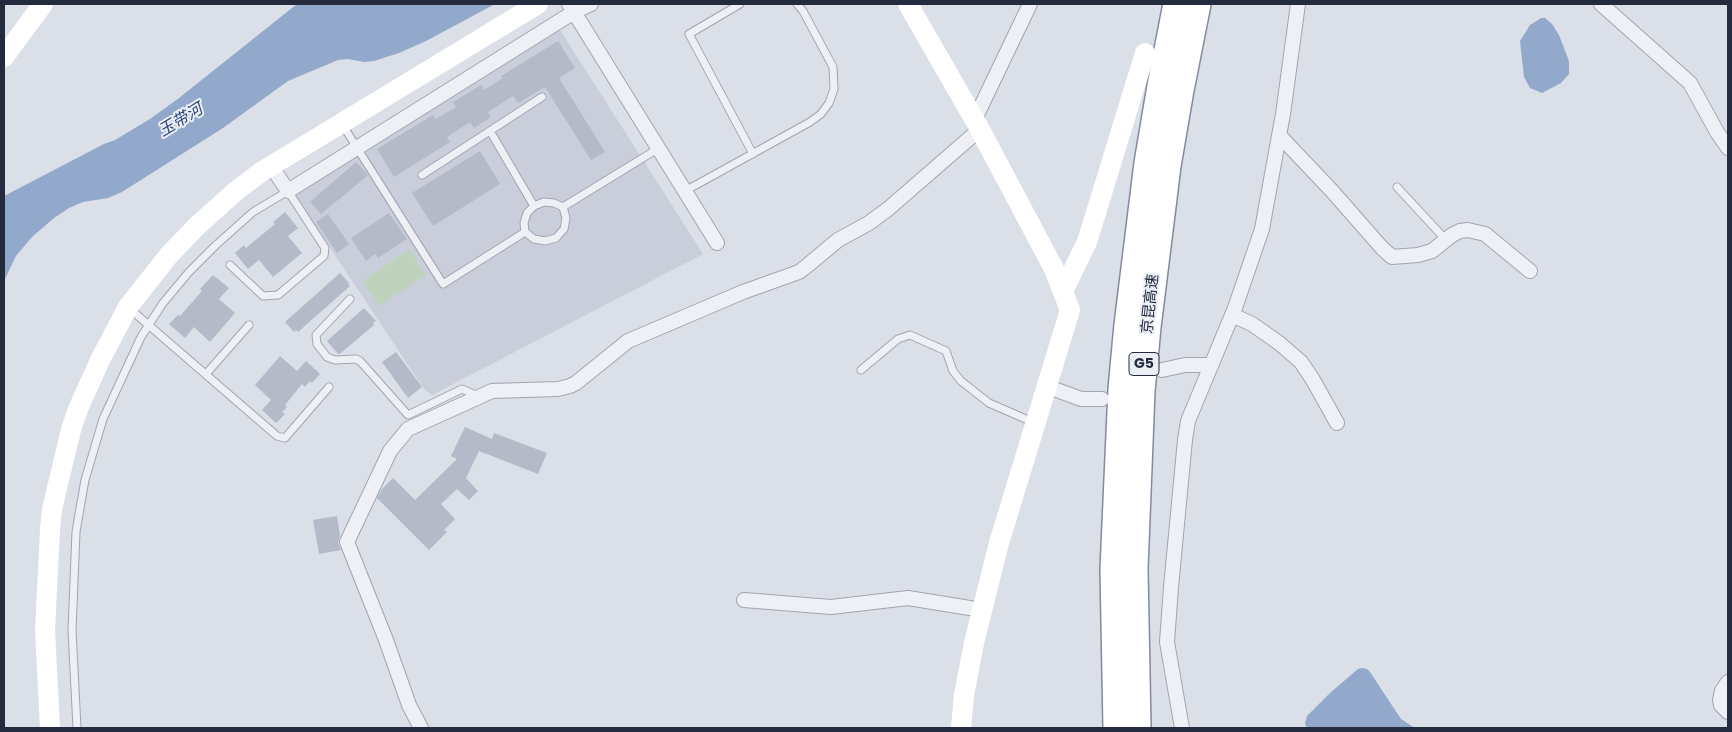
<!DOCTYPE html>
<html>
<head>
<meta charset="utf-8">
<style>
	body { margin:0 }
	#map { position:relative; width:1732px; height:732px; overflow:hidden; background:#dbdfe7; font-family:Poppins,sans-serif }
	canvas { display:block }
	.frame { position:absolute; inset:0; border:5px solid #242b3f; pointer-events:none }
</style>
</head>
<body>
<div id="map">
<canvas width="1732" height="732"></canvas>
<div class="frame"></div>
</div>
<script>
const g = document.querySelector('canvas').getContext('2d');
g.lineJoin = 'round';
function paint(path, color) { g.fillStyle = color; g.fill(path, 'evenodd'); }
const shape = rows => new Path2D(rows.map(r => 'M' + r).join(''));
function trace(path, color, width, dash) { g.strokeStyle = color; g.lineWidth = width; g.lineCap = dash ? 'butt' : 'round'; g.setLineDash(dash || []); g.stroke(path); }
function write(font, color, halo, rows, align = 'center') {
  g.font = font + ' Poppins,"Noto Sans SC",sans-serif'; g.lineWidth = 4; g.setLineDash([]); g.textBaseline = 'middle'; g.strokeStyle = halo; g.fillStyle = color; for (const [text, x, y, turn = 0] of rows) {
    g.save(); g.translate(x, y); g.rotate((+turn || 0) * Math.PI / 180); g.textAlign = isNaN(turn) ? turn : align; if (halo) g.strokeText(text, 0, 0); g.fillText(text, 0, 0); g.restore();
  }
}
const built = shape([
	[560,30,703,254,432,395,424,389,295,195]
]);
const green = shape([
	[409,249,426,275,379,306,363,281]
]);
const water = shape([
	[297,4,495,4,426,41,399,53,374,61,364,62,348,59,338,60,288,81,223,128,122,192,108,198,83,202,69,208,54,218,32,237,16,256,4,281,4,196,104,144,115,140,150,119,179,98],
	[1541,18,1545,18,1552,24,1559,35,1569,61,1569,74,1561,83,1542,93,1530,88,1524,77,1520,41,1530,25],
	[1362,668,1367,669,1370,672,1401,719,1415,728,1307,728,1305,724,1307,716,1331,692,1358,669]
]);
const building = shape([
	[558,41,575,68,559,78,605,152,591,160,545,87,518,103,513,96,488,112,491,117,474,128,470,122,447,137,450,142,394,177,377,149,433,115,436,119,456,107,453,102,481,85,484,90,503,78,501,76],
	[480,151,500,184,433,226,412,193],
	[356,162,368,175,321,214,310,202],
	[285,212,298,228,288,236,302,253,273,277,259,260,248,269,235,253,244,245,246,248,275,224,273,222],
	[389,213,407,239,378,258,375,254,366,261,351,238],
	[328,214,349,244,337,253,316,222],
	[340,273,349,283,348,284,350,286,298,332,296,330,294,332,285,322],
	[213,275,229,288,219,299,235,313,210,342,194,327,185,338,169,324,178,315,180,316,202,291,200,289],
	[364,308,376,321,373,323,374,325,341,353,338,354,327,341],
	[396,352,422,387,408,398,382,362],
	[280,356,297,371,306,361,320,374,312,383,310,381,305,387,302,384,285,405,287,407,282,412,285,414,276,423,262,410,271,400,255,385],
	[465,427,492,439,494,433,547,453,538,474,479,451,466,478,478,491,469,500,457,489,441,504,455,519,444,530,447,532,429,550,377,498,382,489,393,478,415,500,457,459,451,456],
	[337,516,340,536,338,542,341,550,319,554,313,520]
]);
const lane = shape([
	[740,4,689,34,753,154],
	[342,124,443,284,525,232],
	[490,131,534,206],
	[422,175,542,97],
	[1397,187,1446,240],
	[685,191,810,122,821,114,829,103,834,89,833,67,803,11,797,4],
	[544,202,554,203,563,207,566,218,564,229,556,238,545,241,534,239,525,232,524,223,527,213,534,206,544,202],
	[563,207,659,148],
	[350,299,316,335,317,344,327,357,335,360,356,359,360,361,408,415,462,389,478,396],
	[130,309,277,436,285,438,329,387],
	[861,370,898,339,910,335,946,351,953,371,961,381,989,403,1035,423],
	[206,374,249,325],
	[77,728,72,630,76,532,79,514,85,480,103,419,141,337,163,303,189,272,216,245,253,212,288,191,325,248,324,256,278,295,263,296,230,265]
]);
const street = shape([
	[569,4,717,243],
	[1601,4,1690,83,1717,132,1728,148],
	[974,121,1030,4],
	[1279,135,1332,191,1382,248,1392,257,1418,255,1432,251,1452,235,1460,231,1468,230,1485,234,1530,271],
	[271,166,288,191,574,12,591,4],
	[1232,315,1252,324,1279,343,1301,362,1313,380,1337,423],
	[1162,370,1185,365,1211,365],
	[1046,386,1081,399,1102,399],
	[744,600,831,607,908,598,982,610],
	[1728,682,1722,691,1720,700,1721,705,1728,712],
	[421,728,409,705,386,640,347,542,390,451,408,429,492,391,558,389,570,386,576,383,628,341,743,292,799,272,808,265,838,240,869,223,888,209,979,130],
	[1182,728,1167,642,1171,587,1185,440,1188,421,1235,308,1262,229,1283,114,1298,4]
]);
const secondary = shape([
	[908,4,977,124,1054,269,1070,310,999,543,974,643,964,695,961,728],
	[4,57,43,4],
	[1063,291,1087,242,1145,53],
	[50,728,45,630,50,530,52,509,71,430,78,409,101,358,128,307,169,255,197,226,236,191,261,172,538,4]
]);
const highway = shape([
	[1116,728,1113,569,1121,389,1127,325,1147,163,1160,86,1176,4],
	[1138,728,1135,569,1142,391,1148,327,1168,166,1181,90,1198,4]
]);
const shields = [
	[1144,364,30]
];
const shieldNames = [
	["G5",1144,364]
];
const streetNames = [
	["京昆高速",1151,304,-84]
];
const waterNames = [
	["玉带河",181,121,-31]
];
paint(built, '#c9ceda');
paint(green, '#bfd2bc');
paint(water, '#92a9cc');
paint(building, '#b5bac8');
trace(lane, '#a0a5b1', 9);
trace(street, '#a0a5b1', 16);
trace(highway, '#828a9f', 28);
trace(lane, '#eef0f5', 7);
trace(street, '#eef0f5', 14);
trace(secondary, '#fff', 20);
trace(highway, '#fff', 25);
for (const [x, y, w] of shields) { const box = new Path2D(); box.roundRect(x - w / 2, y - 11.5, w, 23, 4); g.fillStyle = '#ebeef5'; g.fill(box); trace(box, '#242b3f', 1); }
write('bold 14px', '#242b3f', null, shieldNames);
write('15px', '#242b3f', '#ebeef5', streetNames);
write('italic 16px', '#2b4576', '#ebeef5', waterNames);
</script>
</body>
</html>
